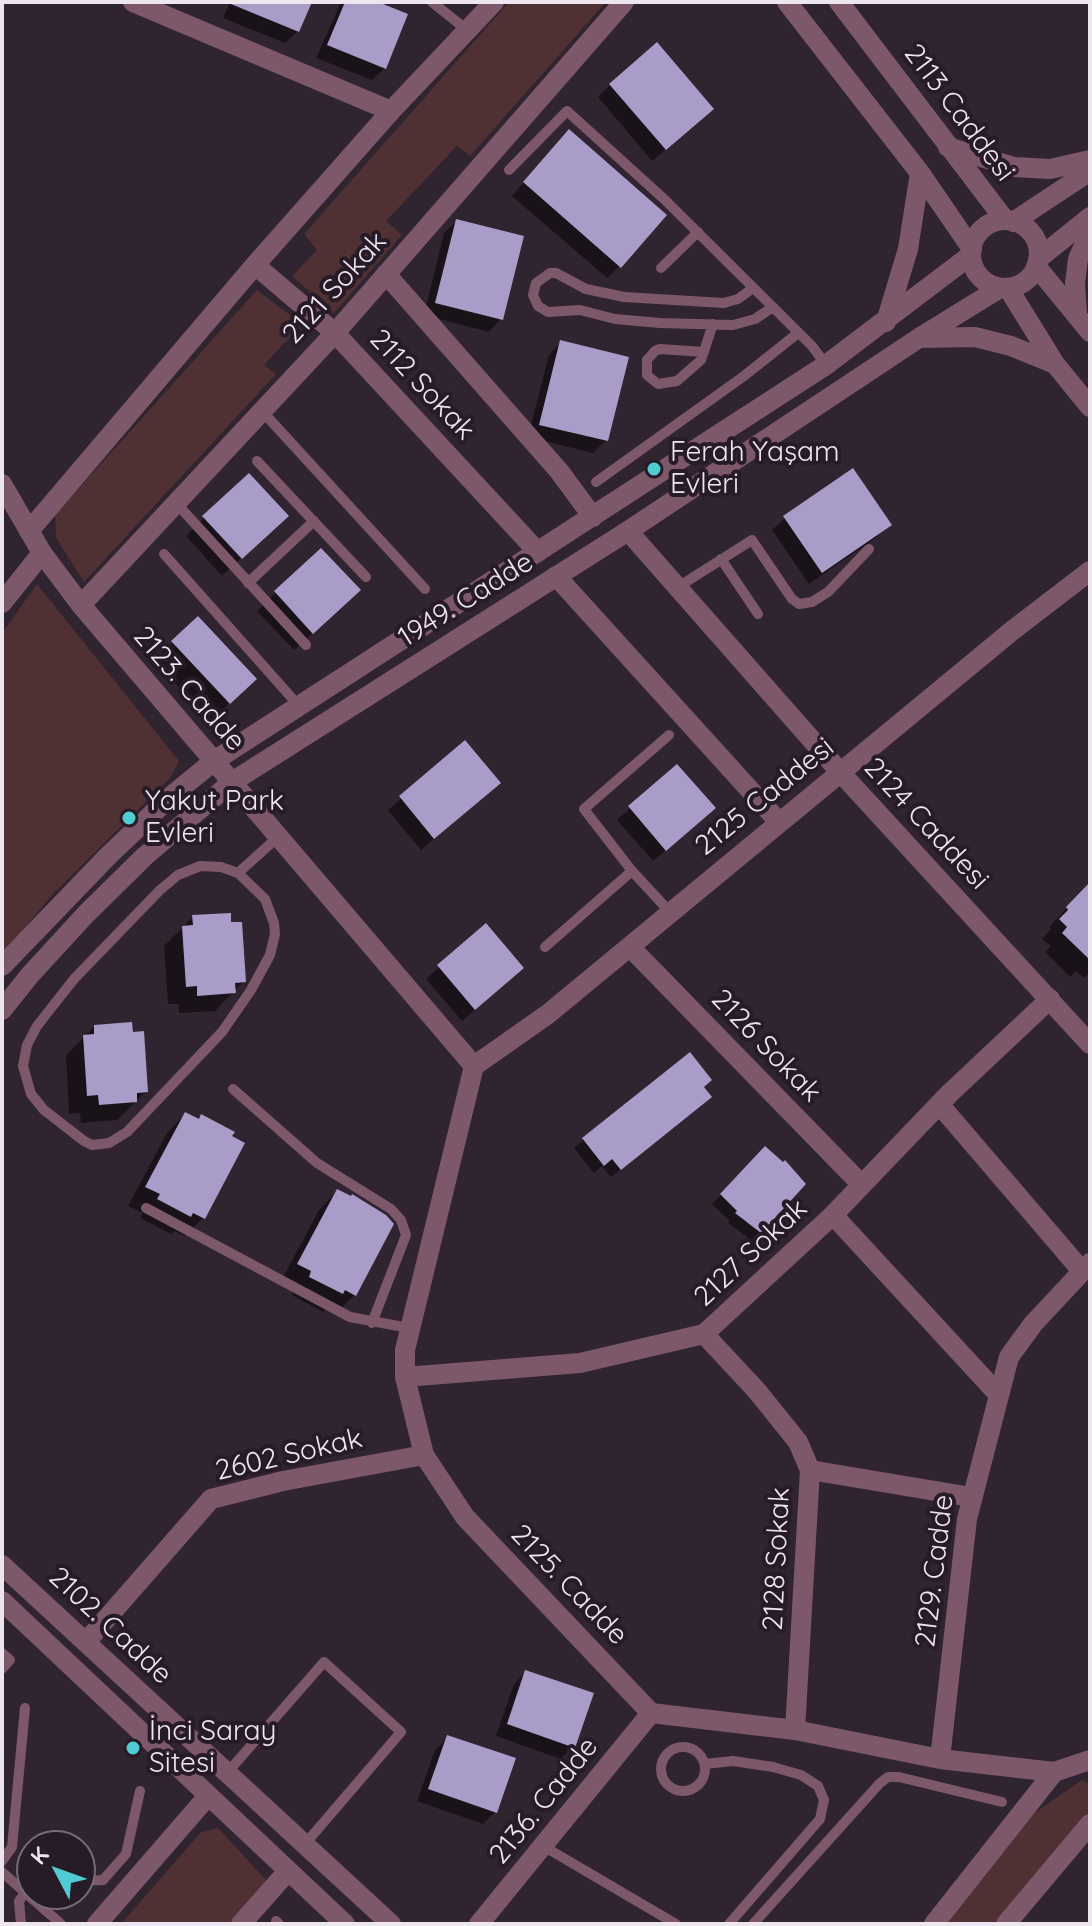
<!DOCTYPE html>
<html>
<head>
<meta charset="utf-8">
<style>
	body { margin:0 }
	#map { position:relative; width:1092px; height:1926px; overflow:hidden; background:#302430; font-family:Quicksand,sans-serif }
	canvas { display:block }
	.frame { position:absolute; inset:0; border:4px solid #eee6ee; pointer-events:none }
	.north { position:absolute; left:16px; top:1830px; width:80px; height:80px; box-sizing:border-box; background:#261b27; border:2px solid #766c77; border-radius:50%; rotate:311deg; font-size:22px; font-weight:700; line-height:32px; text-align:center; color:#eee6ee }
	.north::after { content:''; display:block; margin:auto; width:28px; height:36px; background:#51ccd3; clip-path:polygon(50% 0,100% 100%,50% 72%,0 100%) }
</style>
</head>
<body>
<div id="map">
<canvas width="1092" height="1926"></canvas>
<div class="frame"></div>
<div class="north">K</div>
</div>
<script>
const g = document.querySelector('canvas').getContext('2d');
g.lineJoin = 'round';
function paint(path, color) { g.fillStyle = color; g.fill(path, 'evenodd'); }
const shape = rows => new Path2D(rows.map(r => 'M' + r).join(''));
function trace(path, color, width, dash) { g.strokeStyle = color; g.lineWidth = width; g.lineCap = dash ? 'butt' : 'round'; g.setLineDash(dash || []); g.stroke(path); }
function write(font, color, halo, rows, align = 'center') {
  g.font = font + ' Quicksand,sans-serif'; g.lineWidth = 8; g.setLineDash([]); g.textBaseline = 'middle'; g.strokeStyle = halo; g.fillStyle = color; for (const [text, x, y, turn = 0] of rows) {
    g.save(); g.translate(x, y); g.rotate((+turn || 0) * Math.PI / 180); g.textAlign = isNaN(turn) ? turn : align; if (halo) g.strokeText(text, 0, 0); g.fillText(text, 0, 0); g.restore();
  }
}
const green = shape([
	[509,2,606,2,470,156,457,146,386,221,402,235,334,313,292,276,317,250,304,234],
	[257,290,302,324,264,365,276,374,84,582,56,538,55,515],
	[37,584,179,761,170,778,51,896,2,956,2,633],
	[1082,1780,1090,1785,1090,1815,994,1924,941,1924,1030,1816],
	[218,1828,267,1881,238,1924,121,1924,201,1832]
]);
const shadow = shape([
	[230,2,309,2,298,31,285,43,223,18],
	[341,2,372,2,385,68,372,80,316,58],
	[610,85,699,121,652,161,598,97],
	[557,144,620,266,607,278,512,196],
	[457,221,501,319,489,332,424,315,444,233],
	[561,342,606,440,593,453,528,437,549,355],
	[204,518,267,534,222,576,186,536],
	[785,518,889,525,877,537,809,584,772,530],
	[276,592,339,609,294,650,257,611],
	[173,642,236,697,210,721,154,661],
	[465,743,486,795,421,850,388,810],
	[630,808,701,820,653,861,617,820],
	[1090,889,1090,972,1084,978,1076,971,1070,977,1045,952,1051,946,1042,939,1051,929,1049,927,1066,909,1085,890],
	[193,917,244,981,215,1011,179,1013,179,1004,168,1004,164,946],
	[486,926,509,980,462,1021,426,979],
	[95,1026,146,1091,117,1120,81,1123,80,1113,69,1114,66,1055],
	[690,1055,702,1088,701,1106,611,1177,602,1166,594,1173,574,1148],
	[185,1114,203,1218,185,1236,175,1231,171,1234,140,1218,143,1213,128,1206,167,1133],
	[765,1148,760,1231,751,1240,728,1223,730,1221,712,1204],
	[337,1191,355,1295,336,1313,326,1308,323,1312,292,1295,294,1290,280,1283,319,1210],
	[526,1672,573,1746,561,1759,496,1736,514,1684],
	[448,1737,495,1812,483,1824,417,1801,435,1750]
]);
const building = shape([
	[226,2,312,2,299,32],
	[345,2,378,2,408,14,386,69,327,45],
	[657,42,714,109,666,150,609,84],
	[569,129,667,215,621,268,523,182],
	[456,219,524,236,503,320,435,303],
	[560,340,629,357,608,441,539,425],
	[853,468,892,525,822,573,783,516],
	[249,473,289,516,242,559,202,516],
	[321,548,361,590,313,634,274,591],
	[198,616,257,679,230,704,171,641],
	[465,740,501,783,434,839,399,796],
	[677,764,716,808,666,851,628,806],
	[1090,882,1090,960,1062,933,1067,927,1059,919,1068,910,1066,907],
	[231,913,231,922,242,922,246,982,235,983,236,993,197,996,197,986,186,987,182,926,193,925,192,915],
	[486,923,524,968,475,1010,437,965],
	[132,1022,133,1032,144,1031,148,1092,137,1093,137,1102,99,1105,98,1095,87,1096,83,1035,94,1034,94,1025],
	[690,1052,712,1080,704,1087,712,1097,621,1170,612,1159,604,1166,582,1138],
	[185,1112,199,1119,201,1114,235,1132,232,1136,245,1143,205,1219,193,1213,191,1217,157,1199,160,1194,145,1187],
	[765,1146,783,1162,785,1160,806,1184,761,1233,735,1213,737,1211,720,1194],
	[337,1189,351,1196,352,1194,386,1215,394,1224,356,1296,345,1290,343,1294,309,1277,311,1271,297,1264],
	[525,1670,594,1693,575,1748,507,1724],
	[447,1735,516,1758,497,1813,428,1789]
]);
const service = shape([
	[432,2,467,30],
	[509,170,567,111,664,199,812,346,826,365],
	[661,268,698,232],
	[753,288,738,299,724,303,624,297,586,289,556,273,550,273,536,283,533,295,538,306,548,312,580,310,615,319,660,323,733,325,755,319,773,307],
	[704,352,660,349,655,351,647,360,647,375,658,384,677,381,701,360,713,324],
	[262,411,425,589],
	[257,461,366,577],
	[596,482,744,376,798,333],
	[176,503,306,645],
	[164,554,299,706],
	[721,559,758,614],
	[248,583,314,521],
	[678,587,752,540,792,599,799,604,812,602,828,592,869,549],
	[669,735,584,809,632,871,669,911],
	[200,866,221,867,238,873,265,899,274,923,275,934,270,955,251,990,222,1032,127,1132,109,1143,92,1145,84,1141,44,1110,31,1094,23,1066,27,1045,37,1026,74,979,160,890,178,875,200,866],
	[238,873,279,836],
	[545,947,632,871],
	[233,1089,317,1163,391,1209,401,1220,406,1235,372,1323],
	[146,1208,350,1317,409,1328],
	[2,1653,10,1660,2,1669],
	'661 1769a22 22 0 1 1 44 0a22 22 0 1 1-44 0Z',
	[705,1764,733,1761,773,1767,801,1775,818,1786,824,1800,820,1819,729,1924],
	[227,1773,324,1662,401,1732,305,1844],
	[543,1846,676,1924],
	[2,1861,12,1847,25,1708],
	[2,1872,61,1924],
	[80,1881,103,1880,126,1854,140,1791],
	[276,1921,279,1924],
	[21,1924,19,1901,32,1884],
	[753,1924,880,1783,888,1777,899,1777,1002,1802]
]);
const minor = shape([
	[133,2,391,111],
	[255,265,335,333,538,552],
	[386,274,559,471,593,517],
	[29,531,255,265,391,111,494,2],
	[628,531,840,772,1090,1044],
	[556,576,779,822],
	[2,603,42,553],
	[630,947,862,1185],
	[474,1066,548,1014,1013,630,1090,571],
	[939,1104,1082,1271],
	[833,1215,998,1394],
	[704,1334,757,1391,798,1442,810,1470,795,1730],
	[405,1377,580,1363,704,1334,833,1215,949,1094,1050,999],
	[810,1470,971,1497],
	[86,1642,211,1499,283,1481,424,1455],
	[940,1759,967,1519,1009,1357,1033,1324,1090,1263],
	[97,1924,208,1796],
	[241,1924,288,1871],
	[479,1924,651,1713,795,1730,940,1759,1054,1772,1090,1760],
	[934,1924,1054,1772],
	[1006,1924,1090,1824]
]);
const tertiary = shape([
	[787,2,920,173,972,249],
	[839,2,1005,220],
	[948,147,1014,167,1050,169,1090,160],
	'971 254a34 34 0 1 1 68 0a34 34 0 1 1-68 0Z',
	[1013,222,1090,171],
	[1038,259,1090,217],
	[1036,266,1090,332],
	[1008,288,1055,364,1090,407],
	[1077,314,1075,283,1078,259,1090,232],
	[886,322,908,249,920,173],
	[919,338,975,337,1011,346,1055,364],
	[2,484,42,553,81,605,474,1066,405,1350,405,1377,424,1455,465,1517,651,1713],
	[81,605,335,333,624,2],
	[2,966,108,856,170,797,214,761,826,365,971,255],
	[2,1010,30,975,86,914,145,856,232,782,628,531,919,338,1000,288],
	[2,1565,391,1924],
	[2,1601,345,1924]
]);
const markers = [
	[654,469,8,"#51ccd3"],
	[129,818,8,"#51ccd3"],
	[133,1748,8,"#51ccd3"]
];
const streetNames = [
	["2113 Caddesi",959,113,53],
	["2121 Sokak",335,288,-48],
	["2112 Sokak",422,385,47],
	["1949. Cadde",466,600,-32],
	["2123. Cadde",189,689,49],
	["2125 Caddesi",765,797,-39],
	["2124 Caddesi",926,824,47],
	["2126 Sokak",766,1046,46],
	["2127 Sokak",751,1253,-43],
	["2602 Sokak",289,1455,-13],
	["2128 Sokak",777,1559,-87],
	["2129. Cadde",935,1571,-83],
	["2125. Cadde",569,1585,46],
	["2102. Cadde",110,1626,43],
	["2136. Cadde",544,1801,-51]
];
const poiNames = [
	["Ferah Yaşam",670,453],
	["Evleri",670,485],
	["Yakut Park",145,802],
	["Evleri",145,834],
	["İnci Saray",149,1732],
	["Sitesi",149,1764]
];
paint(green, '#4f3033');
paint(shadow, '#0007');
paint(building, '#aa9cc8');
trace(service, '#7d586a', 10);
trace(minor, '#7d586a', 20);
trace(tertiary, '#7d586a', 20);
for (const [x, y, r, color] of markers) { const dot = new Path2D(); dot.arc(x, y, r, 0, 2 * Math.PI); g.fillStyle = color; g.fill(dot); trace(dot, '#261b27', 3); }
write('28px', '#eee6ee', '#261b27', streetNames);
write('28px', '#eee6ee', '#261b27', poiNames, 'left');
</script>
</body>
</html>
